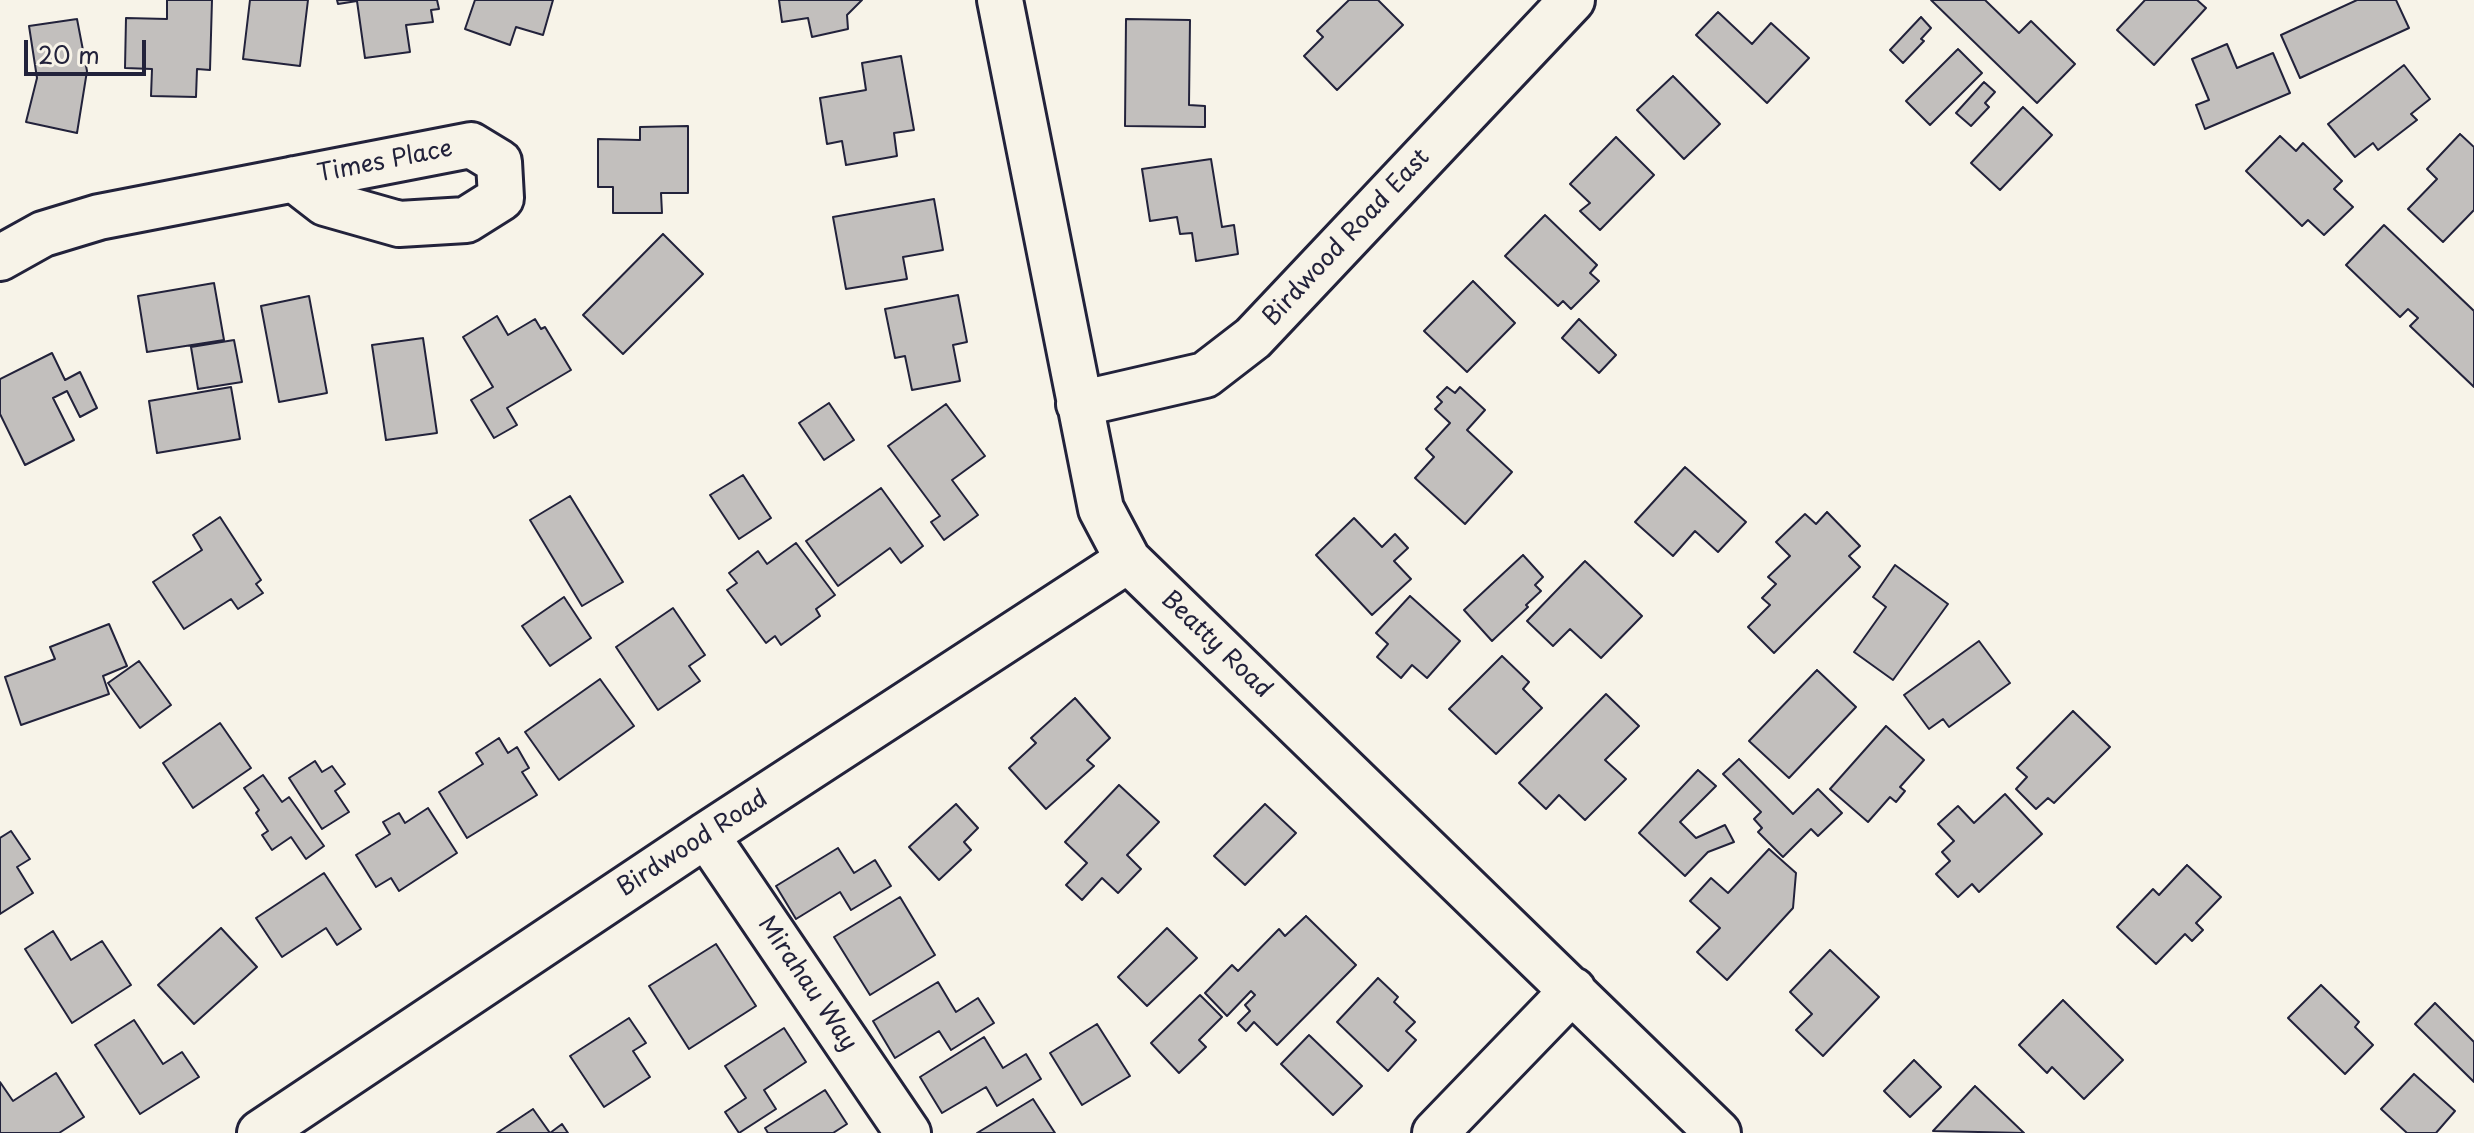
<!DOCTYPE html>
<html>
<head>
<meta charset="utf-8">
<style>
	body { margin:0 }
	#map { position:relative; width:2474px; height:1133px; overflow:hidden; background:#f7f3e8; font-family:"Playpen Sans",sans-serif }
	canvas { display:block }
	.scale { position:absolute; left:24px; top:40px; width:122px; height:36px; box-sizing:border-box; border:4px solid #22223b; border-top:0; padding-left:10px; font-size:24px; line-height:28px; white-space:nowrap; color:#22223b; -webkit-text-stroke:6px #f7f3e8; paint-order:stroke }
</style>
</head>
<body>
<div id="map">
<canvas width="2474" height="1133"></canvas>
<div class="scale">20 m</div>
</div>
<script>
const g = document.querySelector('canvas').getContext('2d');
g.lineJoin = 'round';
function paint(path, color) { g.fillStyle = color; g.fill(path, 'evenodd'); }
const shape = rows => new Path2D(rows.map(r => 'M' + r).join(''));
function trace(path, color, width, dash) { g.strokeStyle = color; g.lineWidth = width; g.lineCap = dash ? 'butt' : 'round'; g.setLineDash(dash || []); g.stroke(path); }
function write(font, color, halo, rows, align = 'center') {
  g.font = font + ' "Playpen Sans",sans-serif'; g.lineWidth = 7; g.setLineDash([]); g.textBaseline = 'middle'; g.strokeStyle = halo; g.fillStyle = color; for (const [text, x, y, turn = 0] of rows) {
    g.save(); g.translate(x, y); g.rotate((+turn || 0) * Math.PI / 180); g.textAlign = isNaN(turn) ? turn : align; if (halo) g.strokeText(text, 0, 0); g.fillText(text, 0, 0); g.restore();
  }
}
const building = shape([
	[167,0,212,0,210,70,197,69,196,97,151,96,152,69,125,68,126,18,167,19,167,0],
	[250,0,308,0,300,66,243,59,250,0],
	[337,0,437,0,439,9,431,10,433,22,406,25,410,52,365,58,357,1,338,4,337,0],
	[475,0,553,0,543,35,516,27,510,45,465,29,475,0],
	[779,0,862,0,847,15,848,29,812,37,808,18,782,22,779,0],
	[1349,0,1378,0,1403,25,1337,90,1304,56,1323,37,1317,31,1349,0],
	[1931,0,1985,0,2019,33,2031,21,2075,64,2037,103,1931,0],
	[2145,0,2197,0,2206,8,2154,65,2117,30,2145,0],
	[2357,0,2396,0,2409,28,2300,78,2281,35,2357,0],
	[1718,12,1752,44,1771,23,1809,58,1767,103,1696,35,1718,12],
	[1921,17,1931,28,1921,39,1924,41,1903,63,1890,50,1921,17],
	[77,19,87,71,77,133,26,122,37,78,29,26,77,19],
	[1126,19,1190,20,1189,105,1205,106,1205,127,1125,126,1126,19],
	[2227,44,2237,68,2273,53,2290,93,2205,129,2196,105,2209,100,2192,59,2227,44],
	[1958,49,1982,73,1930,125,1906,101,1958,49],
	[901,56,914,130,894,133,897,156,846,165,842,141,827,144,820,98,866,90,862,63,901,56],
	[2404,65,2430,99,2411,114,2417,120,2378,150,2373,143,2355,157,2328,124,2404,65],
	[1673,76,1720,124,1684,159,1637,110,1673,76],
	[1984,82,1995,92,1985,103,1989,107,1971,126,1956,113,1984,82],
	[2023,107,2052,135,2000,190,1971,163,2023,107],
	[688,126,688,193,661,193,662,213,613,213,613,187,598,187,598,139,640,140,640,127,688,126],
	[2460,134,2474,147,2474,210,2443,242,2408,209,2437,179,2427,169,2460,134],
	[2280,136,2296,151,2303,143,2342,181,2334,189,2353,207,2324,235,2308,220,2302,226,2246,171,2280,136],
	[1616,137,1654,175,1600,230,1580,211,1590,203,1570,184,1616,137],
	[1211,159,1222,227,1234,225,1238,254,1196,261,1192,233,1180,234,1177,217,1150,221,1142,169,1211,159],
	[934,199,943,250,903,257,907,279,846,289,833,217,934,199],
	[1545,215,1597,265,1590,273,1599,281,1571,309,1563,301,1558,306,1505,256,1545,215],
	[2384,225,2474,311,2474,387,2410,326,2418,318,2408,309,2400,317,2346,265,2384,225],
	[663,234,703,274,623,354,583,315,663,234],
	[1473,281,1515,323,1467,372,1424,331,1473,281],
	[214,283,224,340,147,352,138,296,214,283],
	[958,295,967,342,953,345,960,381,912,390,905,356,895,358,885,309,958,295],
	[309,296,327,393,279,402,261,306,309,296],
	[497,316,508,335,535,319,541,329,545,327,571,370,507,408,517,425,494,438,471,400,493,387,463,337,497,316],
	[1579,319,1616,355,1599,373,1562,338,1579,319],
	[423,338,437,433,386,440,372,345,423,338],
	[234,340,242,382,198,389,191,347,234,340],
	[52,353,65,380,80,372,97,408,80,417,67,391,53,398,74,440,25,465,0,414,0,379,52,353],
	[231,387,240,439,157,453,149,401,231,387],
	[1447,387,1455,393,1460,387,1485,410,1467,430,1512,472,1465,524,1415,478,1434,457,1426,449,1450,423,1435,409,1442,402,1437,397,1447,387],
	[829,403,854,440,824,460,799,423,829,403],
	[946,404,985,456,952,480,978,515,944,540,931,522,940,516,888,446,946,404],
	[1685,467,1746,522,1718,552,1695,531,1673,556,1635,522,1685,467],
	[743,475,771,518,739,539,710,495,743,475],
	[881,488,923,546,901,563,890,548,838,586,806,541,881,488],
	[570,496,623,582,582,606,530,520,570,496],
	[1827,512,1860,546,1849,556,1860,567,1774,653,1748,627,1770,605,1762,598,1776,584,1768,577,1790,556,1776,542,1805,514,1816,524,1827,512],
	[220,517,261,580,256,584,263,593,238,609,231,599,184,629,153,582,202,550,193,535,220,517],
	[1354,518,1382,547,1395,534,1408,548,1394,561,1411,579,1372,615,1316,555,1354,518],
	[796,543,835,595,816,609,820,616,781,645,775,636,766,643,727,590,737,583,729,573,758,551,767,564,796,543],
	[1523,555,1543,577,1535,585,1541,591,1526,605,1528,607,1492,641,1464,610,1523,555],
	[1585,561,1642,616,1601,658,1570,629,1553,646,1527,621,1585,561],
	[1895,565,1948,604,1893,680,1854,652,1886,607,1873,597,1895,565],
	[1410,596,1460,641,1427,678,1412,665,1401,678,1377,657,1388,644,1376,633,1410,596],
	[564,597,591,638,550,666,522,626,564,597],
	[673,608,705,655,689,666,700,681,658,710,616,647,673,608],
	[109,624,127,666,103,676,109,694,21,725,5,677,55,659,50,647,109,624],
	[1979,641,2010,683,1949,727,1943,719,1929,729,1904,695,1979,641],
	[1502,656,1529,682,1523,689,1542,708,1496,754,1449,709,1502,656],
	[139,661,171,705,140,728,108,683,139,661],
	[1817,670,1856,707,1789,778,1749,741,1817,670],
	[600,679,634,726,559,780,525,732,600,679],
	[1606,694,1639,726,1605,760,1626,779,1585,820,1559,795,1546,809,1519,783,1606,694],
	[1075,698,1110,738,1087,760,1094,766,1046,809,1009,768,1036,743,1031,738,1075,698],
	[2073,711,2110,747,2054,803,2048,798,2036,809,2016,789,2027,777,2017,768,2073,711],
	[220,723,251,768,193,808,163,763,220,723],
	[1886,726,1924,760,1900,787,1905,791,1896,802,1890,797,1868,822,1830,789,1886,726],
	[499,738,508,753,517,747,529,768,522,772,537,795,467,838,439,792,483,764,476,753,499,738],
	[1739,759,1793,814,1818,789,1842,813,1818,836,1811,829,1783,857,1758,832,1762,828,1754,819,1761,812,1723,774,1739,759],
	[315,761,322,772,332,766,345,784,335,791,349,812,322,829,289,778,315,761],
	[1698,770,1716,786,1680,822,1696,838,1725,825,1734,842,1708,852,1685,876,1639,833,1698,770],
	[263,775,282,802,289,797,324,846,306,859,291,837,272,850,262,835,268,831,256,813,259,810,244,788,263,775],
	[1119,785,1159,822,1127,855,1141,869,1118,893,1102,878,1082,900,1066,885,1087,863,1065,842,1119,785],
	[2005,794,2042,834,1979,892,1972,884,1958,897,1936,874,1950,861,1942,852,1954,841,1938,824,1958,806,1974,823,2005,794],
	[956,804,978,828,964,842,971,850,939,880,909,847,956,804],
	[1265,804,1296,833,1245,885,1214,856,1265,804],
	[428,808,457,853,399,891,391,878,376,887,356,855,390,834,383,822,399,813,405,823,428,808],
	[11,831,30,859,17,867,33,893,0,914,0,838,11,831],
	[838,848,854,873,875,860,891,886,851,910,840,892,796,919,776,886,838,848],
	[1769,849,1796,873,1793,908,1727,980,1697,952,1720,928,1690,901,1711,878,1728,893,1769,849],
	[2187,865,2221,897,2196,923,2203,930,2192,941,2185,934,2156,964,2117,927,2153,889,2159,895,2187,865],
	[324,873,361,929,337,945,326,928,282,957,256,918,324,873],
	[900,897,935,955,870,995,834,937,900,897],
	[1306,916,1356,965,1277,1045,1254,1022,1246,1031,1238,1023,1250,1011,1245,1005,1255,995,1251,991,1227,1016,1205,993,1232,965,1238,971,1279,929,1285,936,1306,916],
	[221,928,257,967,194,1024,158,985,221,928],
	[1167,928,1197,958,1147,1006,1118,977,1167,928],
	[53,931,71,960,102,941,131,985,72,1023,25,949,53,931],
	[716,944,756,1006,689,1049,649,986,716,944],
	[1830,950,1879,997,1823,1056,1796,1030,1812,1014,1790,992,1830,950],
	[1378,978,1398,997,1394,1002,1415,1022,1406,1031,1416,1040,1388,1071,1337,1022,1378,978],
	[938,982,956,1012,978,998,994,1023,951,1050,939,1031,895,1058,873,1021,938,982],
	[2321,985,2359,1022,2355,1027,2373,1045,2345,1074,2288,1018,2321,985],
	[1200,995,1222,1017,1199,1040,1206,1047,1179,1073,1151,1043,1200,995],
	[2063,1000,2123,1060,2084,1099,2052,1067,2047,1073,2019,1045,2063,1000],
	[2435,1003,2474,1042,2474,1082,2415,1024,2435,1003],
	[629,1018,646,1043,633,1051,650,1077,604,1107,570,1056,629,1018],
	[134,1020,163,1064,182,1052,199,1077,140,1114,95,1045,134,1020],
	[1097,1024,1130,1076,1082,1105,1050,1053,1097,1024],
	[784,1028,806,1062,764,1090,776,1109,739,1133,725,1112,746,1098,725,1066,784,1028],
	[1309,1035,1362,1086,1333,1115,1281,1064,1309,1035],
	[984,1037,1003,1068,1026,1054,1041,1079,997,1106,986,1087,942,1113,920,1077,984,1037],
	[1914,1060,1941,1087,1910,1117,1884,1091,1914,1060],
	[56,1073,84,1117,59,1133,0,1133,0,1082,13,1101,56,1073],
	[2414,1074,2455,1111,2436,1133,2407,1133,2381,1109,2414,1074],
	[1975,1086,2024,1133,1933,1131,1975,1086],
	[825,1090,847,1124,833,1133,768,1133,765,1128,825,1090],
	[1033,1099,1055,1133,977,1133,1033,1099],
	[533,1109,550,1133,497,1133,533,1109],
	[562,1124,568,1133,550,1133,562,1124]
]);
const minor = shape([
	[1000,0,1101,509,1128,560,1718,1133],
	[0,258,43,234,99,217,471,145,499,162,501,198,466,220,399,224,325,203,294,179],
	[1079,404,1205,375,1253,338,1572,0],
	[706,835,908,1133],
	[260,1133,706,835,1128,560],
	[1435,1133,1573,990]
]);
const streetNames = [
	["Times Place",385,162,-11],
	["Birdwood Road East",1347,238,-47],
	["Beatty Road",1216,645,44],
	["Birdwood Road",693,844,-33],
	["Mirahau Way",807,984,56]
];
paint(building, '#c2bfbd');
trace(building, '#22223b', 2);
trace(minor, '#22223b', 50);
trace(minor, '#f7f3e8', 44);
write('24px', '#22223b', '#f7f3e8', streetNames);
</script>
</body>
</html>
